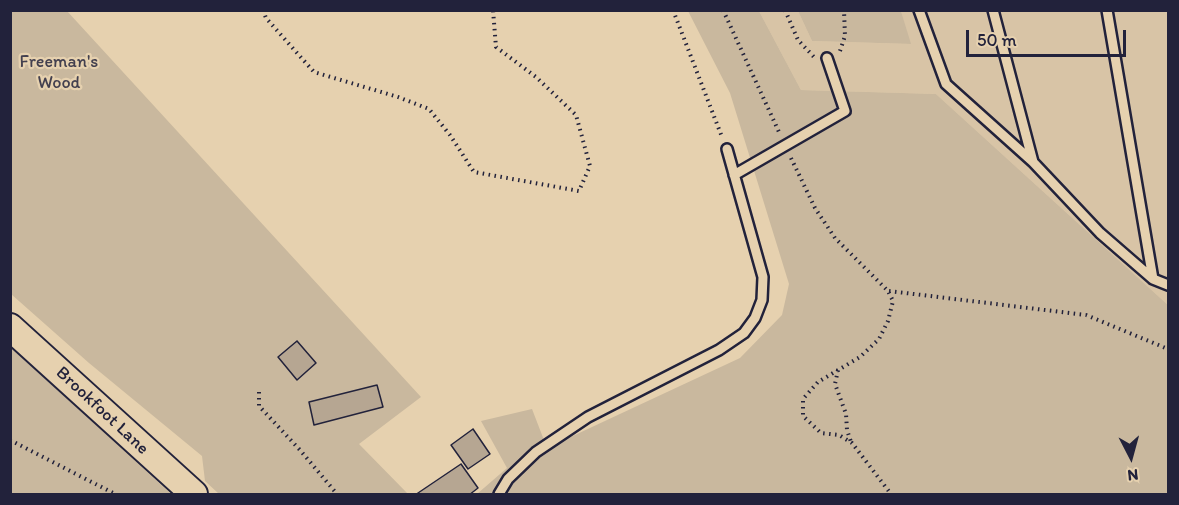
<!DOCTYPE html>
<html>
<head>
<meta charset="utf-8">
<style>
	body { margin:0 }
	#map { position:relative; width:1179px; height:505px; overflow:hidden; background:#e6d1af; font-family:Itim,sans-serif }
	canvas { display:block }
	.frame { position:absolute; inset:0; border:12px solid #22223b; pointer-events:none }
	.north { position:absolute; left:1101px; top:427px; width:60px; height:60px; -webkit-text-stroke:4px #e6d1af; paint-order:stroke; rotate:174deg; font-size:16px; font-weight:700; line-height:24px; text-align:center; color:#22223b }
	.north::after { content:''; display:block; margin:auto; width:21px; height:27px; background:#22223b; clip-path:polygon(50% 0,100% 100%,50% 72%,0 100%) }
	.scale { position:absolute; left:966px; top:30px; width:160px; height:27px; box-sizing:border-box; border:3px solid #22223b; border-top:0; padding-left:8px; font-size:18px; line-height:21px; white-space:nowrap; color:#22223b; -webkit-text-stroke:4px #e6d1af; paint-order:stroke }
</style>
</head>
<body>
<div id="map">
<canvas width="1179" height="505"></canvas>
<div class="frame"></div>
<div class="north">N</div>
<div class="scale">50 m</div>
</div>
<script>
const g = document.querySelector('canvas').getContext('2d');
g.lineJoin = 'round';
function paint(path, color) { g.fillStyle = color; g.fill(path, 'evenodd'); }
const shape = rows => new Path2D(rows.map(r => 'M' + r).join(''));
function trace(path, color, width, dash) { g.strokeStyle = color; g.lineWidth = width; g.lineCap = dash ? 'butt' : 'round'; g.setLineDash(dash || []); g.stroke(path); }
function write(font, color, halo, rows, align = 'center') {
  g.font = font + ' Itim,sans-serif'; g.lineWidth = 4.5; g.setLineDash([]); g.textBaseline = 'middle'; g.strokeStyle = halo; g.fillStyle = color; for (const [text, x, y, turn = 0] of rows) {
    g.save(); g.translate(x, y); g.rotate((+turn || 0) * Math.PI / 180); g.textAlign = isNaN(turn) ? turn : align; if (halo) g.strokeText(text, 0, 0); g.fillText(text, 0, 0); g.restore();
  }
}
const built = shape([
	[759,11,798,11,812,41,910,44,901,11,1168,11,1168,305,936,94,801,90]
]);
const green = shape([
	[11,11,67,11,421,397,359,444,408,494,219,494,205,481,202,456,89,363,11,294],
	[688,11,759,11,801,90,936,94,1168,305,1168,494,477,494,507,468,481,421,532,409,547,448,740,358,782,315,789,284,730,93],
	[798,11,901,11,911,44,812,41],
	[11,347,171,494,11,494]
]);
const building = shape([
	[297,341,316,363,297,380,278,357,297,341],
	[377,385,383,407,314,425,309,402,377,385],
	[473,429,490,454,468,469,451,445,473,429],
	[461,464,478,488,469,495,415,495,461,464]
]);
const path = shape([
	[263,10,266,18,314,72,398,97,429,109,450,135,474,172,579,191,590,166,576,115,536,77,496,47,493,10],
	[673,10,722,137],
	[723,10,779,132],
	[785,10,798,40,814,57],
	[840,51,845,36,844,10],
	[791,158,815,208,835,238,888,291,893,301,888,321,879,339,860,357,818,382,803,399,803,416,821,433,839,435,852,443,891,494],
	[889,291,1086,315,1168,349],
	[838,370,835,384,846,414,847,430,851,442],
	[259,392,259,406,300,450,337,494],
	[10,440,115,494]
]);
const lane = shape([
	[919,10,946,84,1033,162,1100,233,1153,279],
	[993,10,1033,162],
	[1107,10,1153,279,1168,285],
	[734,175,845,111,827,58],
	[499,494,508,479,536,452,588,417,719,350,744,333,755,318,762,300,763,277,727,149]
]);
const secondary = shape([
	[10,327,194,494]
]);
const parkNames = [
	["Freeman's",59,62],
	["Wood",59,83]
];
const streetNames = [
	["Brookfoot Lane",102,411,43]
];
paint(built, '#d8c4a6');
paint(green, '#c9b89e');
paint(building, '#b6a692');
trace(building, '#22223b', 1.5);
trace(lane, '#22223b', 14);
trace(secondary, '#22223b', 30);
trace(path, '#22223b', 4, [1.5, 4.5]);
trace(lane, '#e6d1af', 9);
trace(secondary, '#e6d1af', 26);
write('18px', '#43404f', '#e6d1af', parkNames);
write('18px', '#22223b', '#e6d1af', streetNames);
</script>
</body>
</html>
